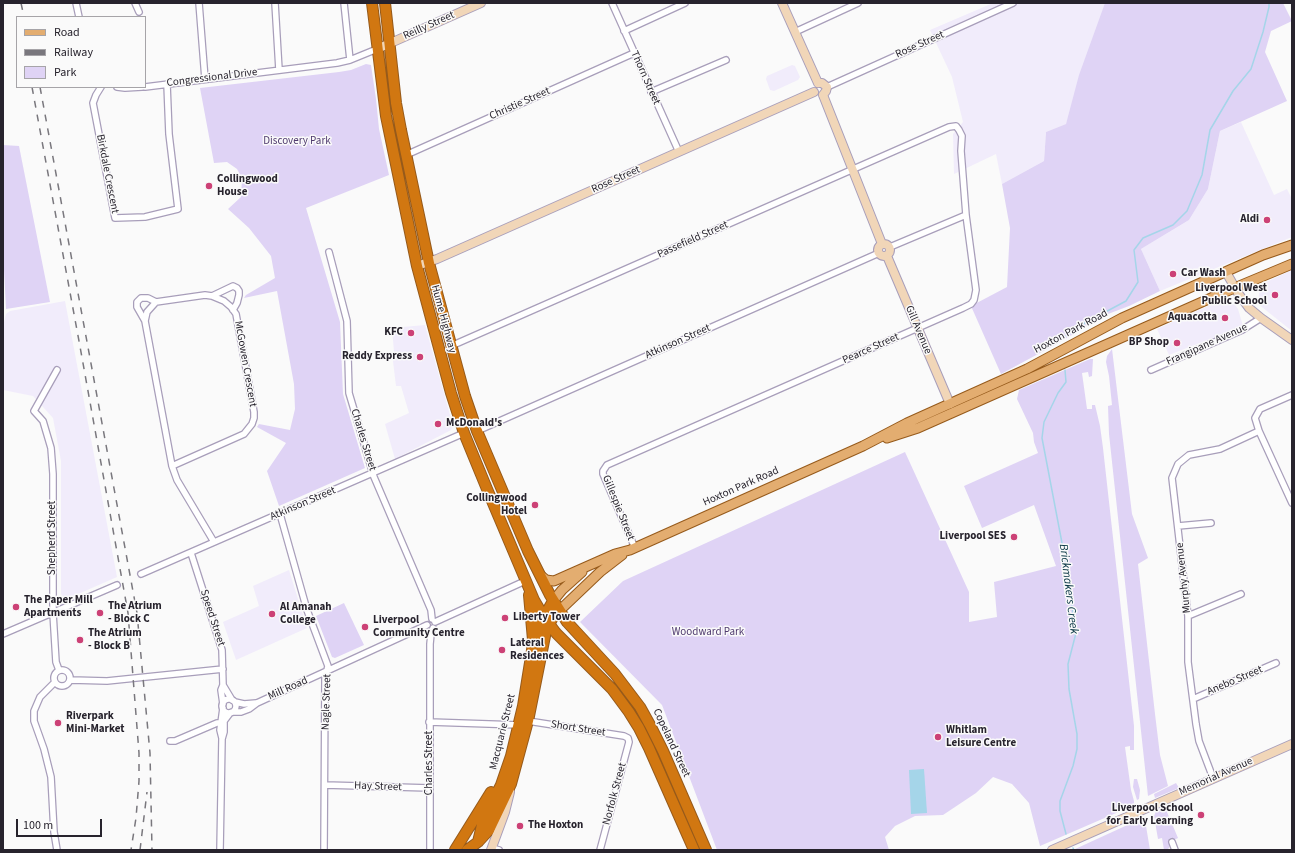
<!DOCTYPE html>
<html>
<head>
<meta charset="utf-8">
<style>
	body { margin:0 }
	#map { position:relative; width:1295px; height:853px; overflow:hidden; background:#fafafa; font-family:"Source Sans 3",sans-serif }
	canvas { display:block }
	.frame { position:absolute; inset:0; border:4px solid #27232d; pointer-events:none }
	.legend { position:absolute; left:16px; top:16px; width:130px; height:72px; box-sizing:border-box; background:#fafafa; border:1px solid #a6a4a8; margin:0; padding:5px 7px; list-style:none; font-size:12px; color:#27232d }
	.legend li { display:flex; align-items:center; gap:8px; height:20px }
	.legend b { width:20px; border:1px solid #a6a4a8 }
	.scale { position:absolute; left:16px; top:819px; width:86px; height:18px; box-sizing:border-box; border:2px solid #27232d; border-top:0; padding-left:5px; font-size:12px; line-height:14px; white-space:nowrap; color:#27232d; -webkit-text-stroke:3px #fafafa; paint-order:stroke }
</style>
</head>
<body>
<div id="map">
<canvas width="1295" height="853"></canvas>
<div class="frame"></div>
<ul class="legend">
<li><b style="height:5px;background:#e3ad70"></b>Road</li>
<li><b style="height:5px;background:#79777d"></b>Railway</li>
<li><b style="height:11px;background:#dfd3f5"></b>Park</li>
</ul>
<div class="scale">100 m</div>
</div>
<script>
const g = document.querySelector('canvas').getContext('2d');
g.lineJoin = 'round';
function paint(path, color) { g.fillStyle = color; g.fill(path, 'evenodd'); }
const shape = rows => new Path2D(rows.map(r => 'M' + r).join(''));
function trace(path, color, width, dash) { g.strokeStyle = color; g.lineWidth = width; g.lineCap = dash ? 'butt' : 'round'; g.setLineDash(dash || []); g.stroke(path); }
function write(font, color, halo, rows, align = 'center') {
  g.font = font + ' "Source Sans 3",sans-serif'; g.lineWidth = 3; g.setLineDash([]); g.textBaseline = 'middle'; g.strokeStyle = halo; g.fillStyle = color; for (const [text, x, y, turn = 0] of rows) {
    g.save(); g.translate(x, y); g.rotate((+turn || 0) * Math.PI / 180); g.textAlign = isNaN(turn) ? turn : align; if (halo) g.strokeText(text, 0, 0); g.fillText(text, 0, 0); g.restore();
  }
}
const built = shape([
	[993,3,1107,3,1066,124,1046,132,1044,161,1002,184,996,154,954,174,953,134,963,122,952,77,930,30],
	[792,65,795,66,800,77,798,80,774,91,770,90,766,79,767,76],
	[1241,122,1274,195,1287,189,1292,199,1292,237,1160,291,1141,249,1189,220,1208,189,1220,131],
	[1292,270,1292,331,1258,304,1260,285],
	[65,301,117,577,69,598,65,599,61,594,61,461,53,418,33,396,3,390,3,326,6,314,10,311],
	[1217,302,1230,303,1235,305,1238,309,1243,326,1169,355,1157,329],
	[425,325,453,426,451,430,395,459,385,424,409,413,401,386,396,386,392,353,394,352,392,328],
	[289,570,307,628,236,660,223,622,259,606,253,586]
]);
const green = shape([
	[1105,3,1283,3,1292,21,1271,31,1265,52,1287,101,1220,131,1208,189,1189,220,1141,249,1160,291,1129,306,1108,314,1053,346,1001,374,971,306,1007,287,1010,228,1002,184,1044,161,1046,132,1066,124,1079,75],
	[366,64,371,65,376,99,379,129,389,175,306,208,340,322,343,394,365,468,279,506,267,471,286,443,257,427,259,424,290,430,295,409,294,384,277,291,244,298,246,295,275,278,271,256,249,228,228,209,241,197,242,178,237,169,227,162,214,163,200,88,339,72,351,70],
	[3,145,19,146,50,302,6,309,3,250],
	[1112,349,1132,514,1148,558,1138,564,1155,714,1160,755,1168,786,1148,796,1109,434,1108,406,1112,405,1109,376,1106,362,1107,356],
	[1090,359,1093,359,1092,376,1089,377,1088,372,1082,373,1087,409,1092,409,1092,405,1095,405,1100,426,1103,448,1134,726,1134,750,1130,750,1130,746,1125,747,1131,790,1134,801,1134,803,1130,807,1040,846,1029,803,1012,784,993,777,976,793,943,815,915,816,895,826,885,837,889,850,717,850,662,705,580,622,623,581,905,452,969,592,969,622,997,617,994,582,1056,566,1034,505,982,528,964,486,1038,453,1034,442,1033,433,1017,399,1019,390],
	[344,603,364,645,335,658,332,657,316,616],
	[1134,779,1137,779,1140,790,1139,799,1137,800,1133,787],
	[1176,783,1179,788,1155,798,1154,794],
	[1167,805,1168,807,1167,812,1178,838,1174,840,1173,838,1169,840,1170,844,1169,848,1167,850,1164,850,1162,838,1158,839,1154,816,1157,809],
	[1144,820,1146,826,1150,850,1073,850,1134,822,1142,822]
]);
const water = shape([
	[924,769,927,813,911,814,909,770]
]);
const stream = shape([
	[1066,336,1083,324,1126,301,1138,282,1134,250,1143,238,1173,225,1187,211,1202,175,1210,130,1233,91,1251,69,1263,32,1269,7,1269,3],
	[1065,370,1066,382,1058,393,1044,422,1042,438,1066,564,1076,633,1068,664,1069,689,1077,734,1077,749,1073,766,1060,801,1060,811,1066,834],
	[1073,848,1074,850]
]);
const street = shape([
	[76,3,79,17],
	[135,3,139,12],
	[199,3,205,79],
	[275,3,279,70],
	[344,3,350,60],
	[612,3,679,152],
	[624,31,685,3],
	[795,32,858,3],
	[101,87,96,95,93,103,115,218,145,217,178,209,169,134,167,84],
	[117,87,125,88,142,87],
	[145,87,337,63,350,60,377,49],
	[827,87,1013,3],
	[651,92,726,60],
	[406,155,634,53],
	[890,247,966,215],
	[329,252,347,321,349,393,374,477,431,610,432,619],
	[212,296,233,286,237,288,239,291,239,295,237,303,233,310],
	[145,321,137,307,137,302,141,298,148,298,156,302],
	[451,346,949,127,956,126,959,130,962,136,961,151,966,215,976,290,974,300,971,304,963,308,607,465,603,471,603,474,635,548],
	[57,370,34,411,43,421,51,448,53,474,53,613,56,662,59,670],
	[1151,370,1242,330,1261,318],
	[1292,395,1260,409,1255,418,1259,431,1292,503],
	[477,431,879,253],
	[172,466,244,434,252,424,254,418,254,412,236,314,231,307,224,301,212,296,205,295,156,302,147,312,145,321,172,466,177,480,214,542],
	[280,514,307,610,328,666,325,679,324,850],
	[1178,526,1211,523],
	[191,553,222,650,223,685,221,690,223,704],
	[141,574,464,433],
	[1188,616,1241,594],
	[435,622,525,581],
	[3,634,117,585],
	'54 678a8 8 0 1 1 16 0a8 8 0 1 1-16 0Z',
	[71,680,107,681,223,669],
	[55,682,40,697,34,711,34,721,44,749,51,777,54,832,57,850],
	[223,685,232,700],
	[1193,699,1276,663],
	'222 706a7 7 0 1 1 14 0a7 7 0 1 1-14 0Z',
	[235,702,244,704,256,703],
	[232,712,241,712,249,709,257,703,427,625],
	[528,721,624,736,628,738,629,742,600,850],
	[429,722,519,725],
	[222,738,220,730,223,708],
	[170,741,175,741,217,723,220,723],
	[1213,778,1199,741,1196,724,1188,662,1188,616,1172,478,1178,464,1189,455,1220,449,1259,431],
	[325,785,430,788],
	[1172,842,1175,850],
	[492,848,499,850],
	[220,850,222,739,224,732,224,721,230,713],
	[430,850,430,644,431,634,433,628]
]);
const secondary = shape([
	[782,3,818,83],
	[377,49,481,3],
	[818,83,822,83,827,87,826,91,823,95],
	[823,95,882,244],
	'878 250a6 6 0 1 1 12 0a6 6 0 1 1-12 0Z',
	[887,256,950,404],
	[417,266,437,259,814,92],
	[1226,272,1238,293,1249,308,1261,318,1292,340],
	[491,850,505,812,510,792],
	[1052,850,1292,744]
]);
const primary = shape([
	[887,438,918,428,1220,294,1292,264],
	[540,575,546,580,554,581,615,554,630,550,863,446,907,423,1027,369,1122,318,1263,255,1292,245],
	[553,601,562,590,582,572],
	[559,611,600,572,622,555]
]);
const highway = shape([
	[372,3,386,116,417,266,451,393,464,433,487,489,534,600,544,617,556,633,612,689,629,712,639,728,649,748,694,850],
	[385,3,396,103,401,130,429,263,465,396,477,431,528,551,550,595,567,622,615,674,640,707,650,725,663,751,706,850],
	[529,595,533,640],
	[478,842,483,821,501,785,511,756,523,706,533,644,544,617,553,601],
	[455,850,491,792],
	[467,850,478,842,489,830,511,784,528,721,546,631,552,619,559,611]
]);
const rail = shape([
	[21,3,24,17],
	[32,87,79,341,128,613,139,753,139,781,136,818,131,850],
	[40,87,137,613,150,753,152,850],
	[140,850,147,792]
]);
const markers = [
	[209,186,4,"#cc4176"],
	[1267,220,4,"#cc4176"],
	[1173,274,4,"#cc4176"],
	[1275,295,4,"#cc4176"],
	[1225,318,4,"#cc4176"],
	[411,333,4,"#cc4176"],
	[1177,343,4,"#cc4176"],
	[420,357,4,"#cc4176"],
	[438,424,4,"#cc4176"],
	[535,505,4,"#cc4176"],
	[1014,537,4,"#cc4176"],
	[16,607,4,"#cc4176"],
	[100,613,4,"#cc4176"],
	[272,614,4,"#cc4176"],
	[505,618,4,"#cc4176"],
	[365,627,4,"#cc4176"],
	[80,640,4,"#cc4176"],
	[502,650,4,"#cc4176"],
	[58,723,4,"#cc4176"],
	[938,737,4,"#cc4176"],
	[1201,815,4,"#cc4176"],
	[520,826,4,"#cc4176"]
];
const streetNames = [
	["Reilly Street",429,26,-24],
	["Rose Street",920,45,-24],
	["Congressional Drive",212,78,-7],
	["Thorn Street",645,78,66],
	["Christie Street",520,104,-24],
	["Birkdale Crescent",107,174,79],
	["Rose Street",616,180,-24],
	["Passefield Street",693,240,-24],
	["Hume Highway",443,319,75],
	["Gill Avenue",918,330,67],
	["Hoxton Park Road",1071,332,-28],
	["Atkinson Street",678,342,-24],
	["Frangipane Avenue",1207,345,-24],
	["Pearce Street",871,349,-24],
	["McGowen Crescent",245,364,80],
	["Charles Street",363,440,73],
	["Hoxton Park Road",741,487,-24],
	["Atkinson Street",303,504,-23],
	["Gillespie Street",618,508,68],
	["Shepherd Street",53,538,-90],
	["Murphy Avenue",1184,578,-96],
	["Speed Street",212,618,72],
	["Anebo Street",1235,681,-23],
	["Mill Road",288,689,-24],
	["Nagle Street",327,702,-88],
	["Short Street",578,729,9],
	["Macquarie Street",503,732,-76],
	["Copeland Street",671,743,65],
	["Charles Street",430,763,-90],
	["Memorial Avenue",1216,777,-24],
	["Hay Street",378,787,2],
	["Norfolk Street",615,794,-75]
];
const parkNames = [
	["Discovery Park",297,142],
	["Woodward Park",708,633]
];
const poiNames = [
	["Collingwood",217,180],
	["House",217,193],
	["Aldi",1259,220,"right"],
	["Car Wash",1181,274],
	["Liverpool West",1267,289,"right"],
	["Public School",1267,302,"right"],
	["Aquacotta",1217,318,"right"],
	["KFC",403,333,"right"],
	["BP Shop",1169,343,"right"],
	["Reddy Express",412,357,"right"],
	["McDonald's",446,424],
	["Collingwood",527,499,"right"],
	["Hotel",527,512,"right"],
	["Liverpool SES",1006,537,"right"],
	["The Paper Mill",24,601],
	["Apartments",24,614],
	["The Atrium",108,607],
	["- Block C",108,620],
	["Al Amanah",280,608],
	["College",280,621],
	["Liberty Tower",513,618],
	["Liverpool",373,621],
	["Community Centre",373,634],
	["The Atrium",88,634],
	["- Block B",88,647],
	["Lateral",510,644],
	["Residences",510,657],
	["Riverpark",66,717],
	["Mini-Market",66,730],
	["Whitlam",946,731],
	["Leisure Centre",946,744],
	["Liverpool School",1193,809,"right"],
	["for Early Learning",1193,822,"right"],
	["The Hoxton",528,826]
];
const waterNames = [
	["Brickmakers Creek",1068,589,83]
];
paint(built, '#f1ecfb');
paint(green, '#dfd3f5');
paint(water, '#a5d5e9');
trace(stream, '#a5d5e9', 1.5);
trace(street, '#a89eba', 8);
trace(secondary, '#a89eba', 10);
trace(primary, '#965a1b', 11);
trace(highway, '#965a1b', 12);
trace(street, '#fff', 5.5);
trace(secondary, '#f1d6b8', 8);
trace(primary, '#e3ad70', 9);
trace(highway, '#d17711', 10);
trace(rail, '#79777d', 1.5, [7, 7]);
for (const [x, y, r, color] of markers) { const dot = new Path2D(); dot.arc(x, y, r, 0, 2 * Math.PI); g.fillStyle = color; g.fill(dot); trace(dot, '#fafafa', 1.5); }
write('11px', '#27232d', '#fafafa', streetNames);
write('11px', '#503b6f', '#fafafa', parkNames);
write('bold 11px', '#27232d', '#fafafa', poiNames, 'left');
write('italic 12px', '#093644', '#fafafa', waterNames);
</script>
</body>
</html>
